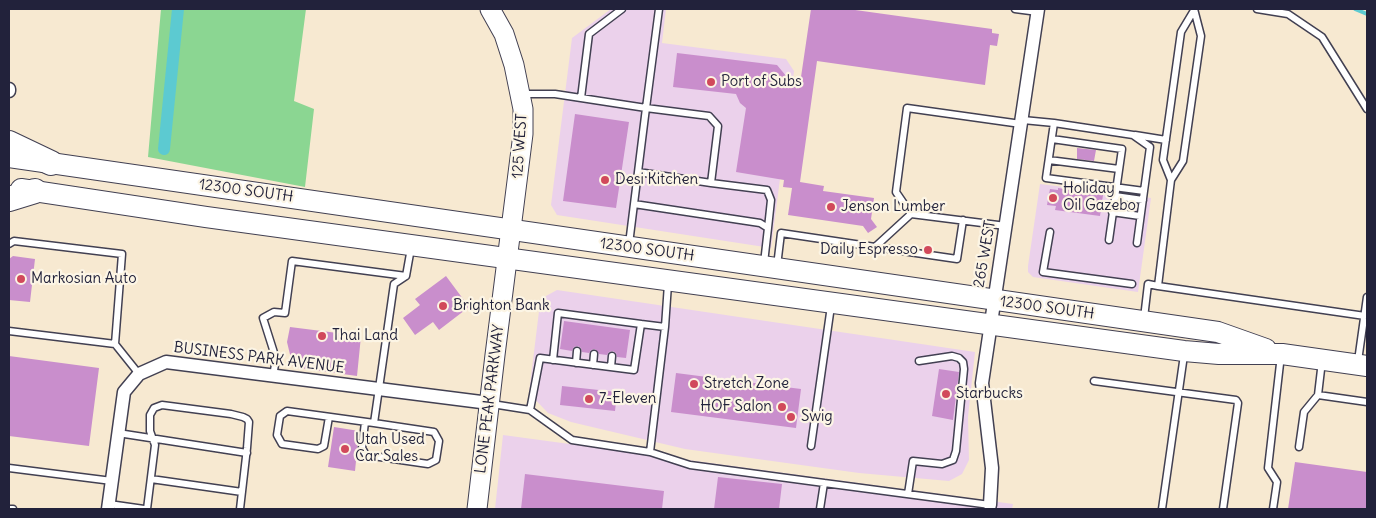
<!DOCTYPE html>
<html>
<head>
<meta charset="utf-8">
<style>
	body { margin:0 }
	#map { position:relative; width:1376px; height:518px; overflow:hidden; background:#f7e9d1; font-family:Delius,sans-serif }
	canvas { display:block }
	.frame { position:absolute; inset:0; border:10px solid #22223b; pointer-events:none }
</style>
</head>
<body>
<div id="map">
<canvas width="1376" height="518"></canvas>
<div class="frame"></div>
</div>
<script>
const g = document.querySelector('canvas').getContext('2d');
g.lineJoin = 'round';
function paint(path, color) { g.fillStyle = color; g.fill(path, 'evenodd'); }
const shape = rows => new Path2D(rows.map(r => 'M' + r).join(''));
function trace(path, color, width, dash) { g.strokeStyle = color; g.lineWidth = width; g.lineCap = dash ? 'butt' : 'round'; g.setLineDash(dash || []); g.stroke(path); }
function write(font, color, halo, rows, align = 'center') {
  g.font = font + ' Delius,sans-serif'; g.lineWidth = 4.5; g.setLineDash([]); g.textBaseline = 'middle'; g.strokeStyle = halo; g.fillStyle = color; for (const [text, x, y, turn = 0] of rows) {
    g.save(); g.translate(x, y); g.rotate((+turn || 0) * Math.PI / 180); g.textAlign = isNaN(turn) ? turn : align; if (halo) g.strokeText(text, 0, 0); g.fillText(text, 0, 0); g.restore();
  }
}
const built = shape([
	[611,9,666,9,662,43,786,59,794,71,771,248,557,215,551,205,572,38],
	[1040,184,1151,198,1138,292,1033,277,1028,272,1028,266],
	[557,290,975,352,968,417,969,460,962,474,949,481,859,473,685,449,571,422,548,413,529,393,540,303,546,296],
	[503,435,1013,504,1012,509,495,509]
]);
const green = shape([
	[161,9,306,9,294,101,314,109,305,187,148,157]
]);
const stream = shape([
	[1355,9,1367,14]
]);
const canal = shape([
	[164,149,178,9]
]);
const building = shape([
	[811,9,848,9,992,29,992,33,999,34,997,46,990,45,985,85,817,61,800,182,824,186,823,191,874,198,871,219,877,227,868,233,863,226,788,215,792,188,783,187,784,180,736,172,746,108,740,103,736,94,673,87,677,53,777,65,797,89,799,76,801,77],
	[575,114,629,122,616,208,563,201],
	[1077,148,1096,150,1094,161,1077,159],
	[1058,188,1103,195,1100,216,1055,210,1056,206,1047,205,1050,189,1058,190],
	[13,256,35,259,30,302,9,300,9,259],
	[446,276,469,307,439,330,433,322,415,335,403,318,420,305,415,299],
	[564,321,630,330,626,358,617,357,616,353,613,351,609,352,607,355,599,354,595,349,591,350,589,353,582,352,581,348,578,346,574,347,572,351,560,349],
	[290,327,361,336,357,376,293,367,287,342],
	[9,356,99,368,89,446,9,436],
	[939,369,959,372,953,420,932,416],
	[676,373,801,389,796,428,671,412],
	[562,386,617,392,615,411,560,405],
	[334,427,359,431,355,471,328,467],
	[1295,462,1367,472,1367,509,1288,509],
	[525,474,664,491,662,509,521,509],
	[718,477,782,484,779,509,714,509]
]);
const lane = shape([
	[659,9,646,108,709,116,718,126,711,183,767,190,771,200,768,228],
	[1015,9,1038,12],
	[1194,9,1201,36,1183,161,1171,180,1158,286,1365,316],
	[1257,9,1288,14,1322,37,1367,109],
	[523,94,555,94,646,108,634,204],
	[581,98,589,34,622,9],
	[1023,120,1054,123,1133,135,1150,147,1144,191,1046,178,1054,123],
	[1135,135,1166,140],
	[1052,139,1122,149,1109,240],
	[1049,160,1119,169],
	[638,172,711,183],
	[1171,180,1163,160,1181,32,1193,12],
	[1115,196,1143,200],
	[1112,212,1140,216],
	[1006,226,911,214,896,192,907,108,1021,124],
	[1050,232,1043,272,1132,284],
	[1137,243,1144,191],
	[9,244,14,241,122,254,115,344],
	[629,244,634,204,760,223,768,228,764,263],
	[875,247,957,259,963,220],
	[777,266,781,233,875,247,911,214],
	[1144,318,1148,284,1158,286],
	[9,331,115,344,139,374],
	[553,360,558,313,641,324],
	[1322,361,1318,395,1367,402],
	[1358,361,1367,297],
	[576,363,577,351],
	[593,365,594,354],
	[611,367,612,356],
	[273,376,276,359,263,318,274,312,285,313,292,261,406,276],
	[1094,381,1236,400,1238,403,1223,509],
	[492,404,530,410,572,440,650,452,690,465,824,483],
	[530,410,540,358,634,370,641,324,665,327,668,284],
	[329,417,324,446,318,449,282,444,277,435,280,416,287,411,374,423,434,432,439,441,436,460,428,464,366,455,362,448,365,422],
	[374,423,394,284,406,276,411,248],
	[118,433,247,453],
	[811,446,831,306],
	[1299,447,1304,412,1318,395],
	[650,452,665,327],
	[9,468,112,481],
	[151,479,242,492],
	[908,494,913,461,942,464,953,460,956,451,964,369,963,362,959,358,952,356,919,361],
	[109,504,144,509],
	[9,509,13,509],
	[147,509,155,445,150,431,150,415,154,408,162,405,231,414,243,417,247,419,249,422,247,448,240,509],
	[820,509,824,483,990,505,990,507],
	[1162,509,1184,355],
	[1273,509,1277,482,1268,468,1281,355]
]);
const street = shape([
	[9,89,9,91],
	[990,505,992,468,982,383,1038,9],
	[108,509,124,392,139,374,166,362,489,403]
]);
const secondary = shape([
	[477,509,495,355,523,134,523,109,514,65,504,34,490,9]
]);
const primary = shape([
	[9,157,1218,332,1266,349],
	[21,189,206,217,1184,351,1219,354,1282,354,1367,366]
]);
const highway = shape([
	[9,143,51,163],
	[9,199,35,191]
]);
const markers = [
	[711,82,5,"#d1495b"],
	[605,180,5,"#d1495b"],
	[1053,198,5,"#d1495b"],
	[831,207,5,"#d1495b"],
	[928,250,5,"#d1495b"],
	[21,279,5,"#d1495b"],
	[443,306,5,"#d1495b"],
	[322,336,5,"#d1495b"],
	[694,384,5,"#d1495b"],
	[946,394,5,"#d1495b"],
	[589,399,5,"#d1495b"],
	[782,407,5,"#d1495b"],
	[791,417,5,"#d1495b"],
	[345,449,5,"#d1495b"]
];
const poiNames = [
	["Port of Subs",721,82],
	["Desi Kitchen",615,180],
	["Holiday",1063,189],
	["Oil Gazebo",1063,206],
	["Jenson Lumber",841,207],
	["Daily Espresso",918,250,"right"],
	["Markosian Auto",31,279],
	["Brighton Bank",453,306],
	["Thai Land",332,336],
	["Stretch Zone",704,384],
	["Starbucks",956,394],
	["7-Eleven",599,399],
	["HOF Salon",772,407,"right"],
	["Swig",801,417],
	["Utah Used",355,440],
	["Car Sales",355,457]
];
const streetNames = [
	["125 WEST",520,146,-86],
	["12300 SOUTH",246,191,8],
	["12300 SOUTH",647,250,8],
	["265 WEST",985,254,-80],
	["12300 SOUTH",1047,308,8],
	["BUSINESS PARK AVENUE",259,358,7],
	["LONE PEAK PARKWAY",490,399,-83]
];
paint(built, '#ebd1eb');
paint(green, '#8bd692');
trace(stream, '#5ccad1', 4);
trace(canal, '#5ccad1', 12);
paint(building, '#c98ecc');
trace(lane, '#424052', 9);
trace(street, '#424052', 15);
trace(secondary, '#424052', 21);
trace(primary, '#424052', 22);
trace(highway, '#424052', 26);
trace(lane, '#fff', 6);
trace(street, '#fff', 12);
trace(secondary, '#fff', 19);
trace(primary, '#fff', 20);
trace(highway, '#fff', 24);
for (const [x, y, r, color] of markers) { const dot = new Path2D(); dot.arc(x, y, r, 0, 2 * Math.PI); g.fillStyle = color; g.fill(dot); trace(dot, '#fcf5e5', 2); }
write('15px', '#22223b', '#fcf5e5', poiNames, 'left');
write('15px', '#22223b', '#fcf5e5', streetNames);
</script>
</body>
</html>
